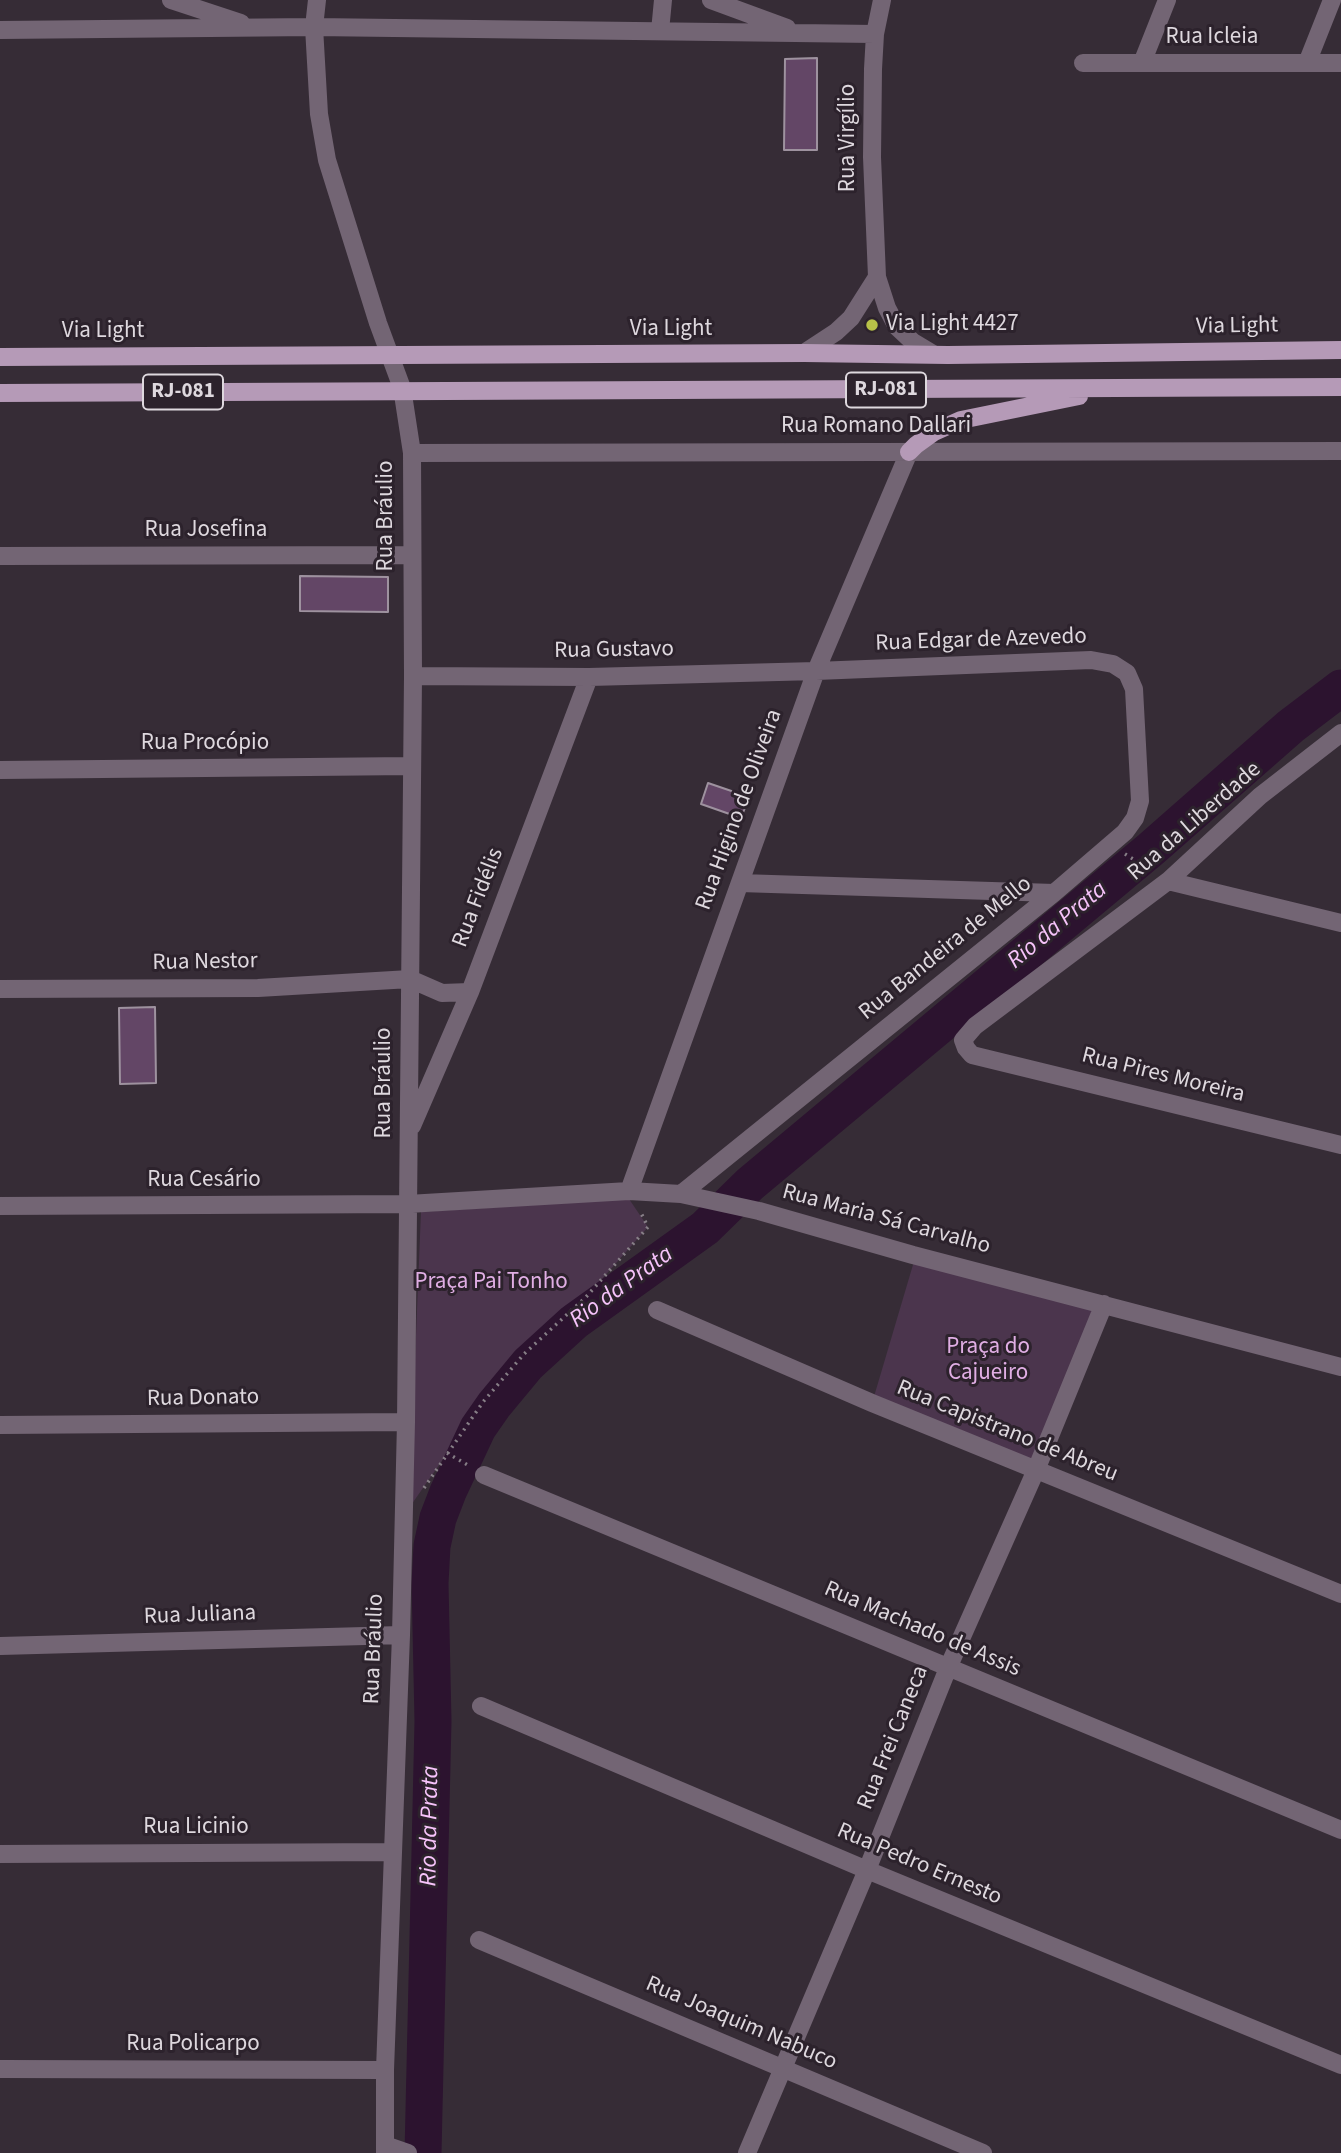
<!DOCTYPE html>
<html>
<head>
<meta charset="utf-8">
<style>
	body { margin:0 }
	canvas { display:block; background:#362c36 }
</style>
</head>
<body>
<canvas width="1341" height="2153"></canvas>
<script>
const g = document.querySelector('canvas').getContext('2d');
g.lineJoin = 'round';
function paint(path, color) { g.fillStyle = color; g.fill(path, 'evenodd'); }
const shape = rows => new Path2D(rows.map(r => 'M' + r).join(''));
function trace(path, color, width, dash) { g.strokeStyle = color; g.lineWidth = width; g.lineCap = dash ? 'butt' : 'round'; g.setLineDash(dash || []); g.stroke(path); }
function write(font, color, halo, rows, align = 'center') {
  g.font = font + ' "Source Sans 3",sans-serif'; g.lineWidth = 6; g.setLineDash([]); g.textBaseline = 'middle'; g.strokeStyle = halo; g.fillStyle = color; for (const [text, x, y, turn = 0] of rows) {
    g.save(); g.translate(x, y); g.rotate((+turn || 0) * Math.PI / 180); g.textAlign = isNaN(turn) ? turn : align; if (halo) g.strokeText(text, 0, 0); g.fillText(text, 0, 0); g.restore();
  }
}
const green = shape([
	[629,1199,648,1227,586,1297,524,1354,483,1402,409,1508,421,1212],
	[915,1258,1100,1307,1034,1468,873,1400]
]);
const river = shape([
	[423,2153,433,1721,430,1583,432,1546,438,1518,448,1492,478,1428,494,1405,528,1364,574,1322,705,1228,750,1184,1151,849,1291,726,1341,688]
]);
const building = shape([
	[817,58,817,150,784,150,785,59,817,58],
	[300,576,388,577,388,612,300,611,300,576],
	[708,783,749,797,741,818,701,804,708,783],
	[155,1007,156,1083,120,1084,119,1008,155,1007]
]);
const path = shape([
	[1125,854,1151,870],
	[447,1453,471,1467],
	[424,1488,483,1402,524,1354,586,1297,648,1227,640,1211]
]);
const minor = shape([
	[171,0,241,23],
	[317,0,314,27,319,114,327,160,378,323,402,388,412,453,413,676,406,1422,401,1635,385,2070,385,2153],
	[711,0,787,28],
	[882,0,875,34,873,69,872,157,877,277,887,308,897,327,913,342,933,354],
	[0,30,314,27,875,34],
	[660,31,663,0],
	[1083,63,1341,63],
	[1142,63,1167,0],
	[1307,63,1332,0],
	[804,353,836,332,851,318,877,277],
	[412,453,1341,451],
	[0,556,412,555],
	[413,676,589,677,816,671,1091,660,1113,664,1127,673,1134,689,1140,801,1135,818,1125,832,1054,893,681,1194],
	[1341,733,1260,796,1168,881,975,1026,963,1040,966,1048,972,1055,1341,1145],
	[0,770,411,766],
	[1168,881,1341,923],
	[740,883,1054,893],
	[0,989,258,988,410,979,442,993,470,992],
	[412,1126,470,992,589,677],
	[629,1191,816,671,909,452],
	[0,1206,408,1204,629,1191,681,1194,759,1211,913,1255,1341,1367],
	[657,1310,872,1403,1341,1594],
	[0,1425,406,1422],
	[484,1475,1341,1830],
	[0,1646,401,1635],
	[481,1706,867,1870,1341,2065],
	[0,1854,393,1852],
	[479,1940,983,2153],
	[0,2069,385,2070],
	[385,2145,408,2153],
	[747,2153,867,1870,948,1668,1036,1470,1104,1304]
]);
const major = shape([
	[0,357,804,353,948,355,1341,350],
	[0,393,1341,387],
	[909,452,916,445,934,432,961,420,1079,396]
]);
const markers = [
	[872,325,7,"#b7c148"]
];
const shields = [
	[886,390,80],
	[183,392,80]
];
const shieldNames = [
	["RJ-081",886,390],
	["RJ-081",183,392]
];
const streetNames = [
	["Rua Icleia",1212,38],
	["Rua Virgílio",849,138,-90],
	["Via Light",1237,327,-1],
	["Via Light",671,330],
	["Via Light",103,332],
	["Rua Romano Dallari",876,427],
	["Rua Bráulio",387,516,-90],
	["Rua Josefina",206,531],
	["Rua Edgar de Azevedo",981,641,-2],
	["Rua Gustavo",614,651,-1],
	["Rua Procópio",205,744],
	["Rua Higino de Oliveira",740,810,-70],
	["Rua da Liberdade",1195,822,-41],
	["Rua Fidélis",479,898,-69],
	["Rua Bandeira de Mello",946,949,-39],
	["Rua Nestor",205,963,-1],
	["Rua Pires Moreira",1163,1076,14],
	["Rua Bráulio",385,1083,-90],
	["Rua Cesário",204,1181],
	["Rua Maria Sá Carvalho",886,1220,15],
	["Rua Donato",203,1399,-1],
	["Rua Capistrano de Abreu",1007,1432,22],
	["Rua Juliana",200,1616,-2],
	["Rua Machado de Assis",922,1630,23],
	["Rua Bráulio",375,1649,-88],
	["Rua Frei Caneca",894,1738,-68],
	["Rua Licinio",196,1828],
	["Rua Pedro Ernesto",919,1865,23],
	["Rua Joaquim Nabuco",741,2024,23],
	["Rua Policarpo",193,2045]
];
const poiNames = [
	["Via Light 4427",886,325]
];
const parkNames = [
	["Praça Pai Tonho",491,1283],
	["Praça do",988,1348],
	["Cajueiro",988,1374]
];
const waterNames = [
	["Rio da Prata",1058,926,-40],
	["Rio da Prata",622,1288,-36],
	["Rio da Prata",431,1826,-89]
];
paint(green, '#4b354d');
trace(river, '#2c132f', 37);
paint(building, '#634666');
trace(building, '#9e929f', 2);
trace(path, '#877f87', 3.5, [2, 5]);
trace(minor, '#736574', 18);
trace(major, '#b59ab7', 18);
for (const [x, y, r, color] of markers) { const dot = new Path2D(); dot.arc(x, y, r, 0, 2 * Math.PI); g.fillStyle = color; g.fill(dot); trace(dot, '#2c222c', 2.5); }
for (const [x, y, w] of shields) { const box = new Path2D(); box.roundRect(x - w / 2, y - 17.5, w, 35, 5); g.fillStyle = '#2c222c'; g.fill(box); trace(box, '#ded8de', 2); }
write('bold 21px', '#ded8de', null, shieldNames);
write('23px', '#ded8de', '#2c222c', streetNames);
write('23px', '#ded8de', '#2c222c', poiNames, 'left');
write('23px', '#e0aee4', '#2c222c', parkNames);
write('italic 24px', '#f7c4fb', '#2c222c', waterNames);
</script>
</body>
</html>
